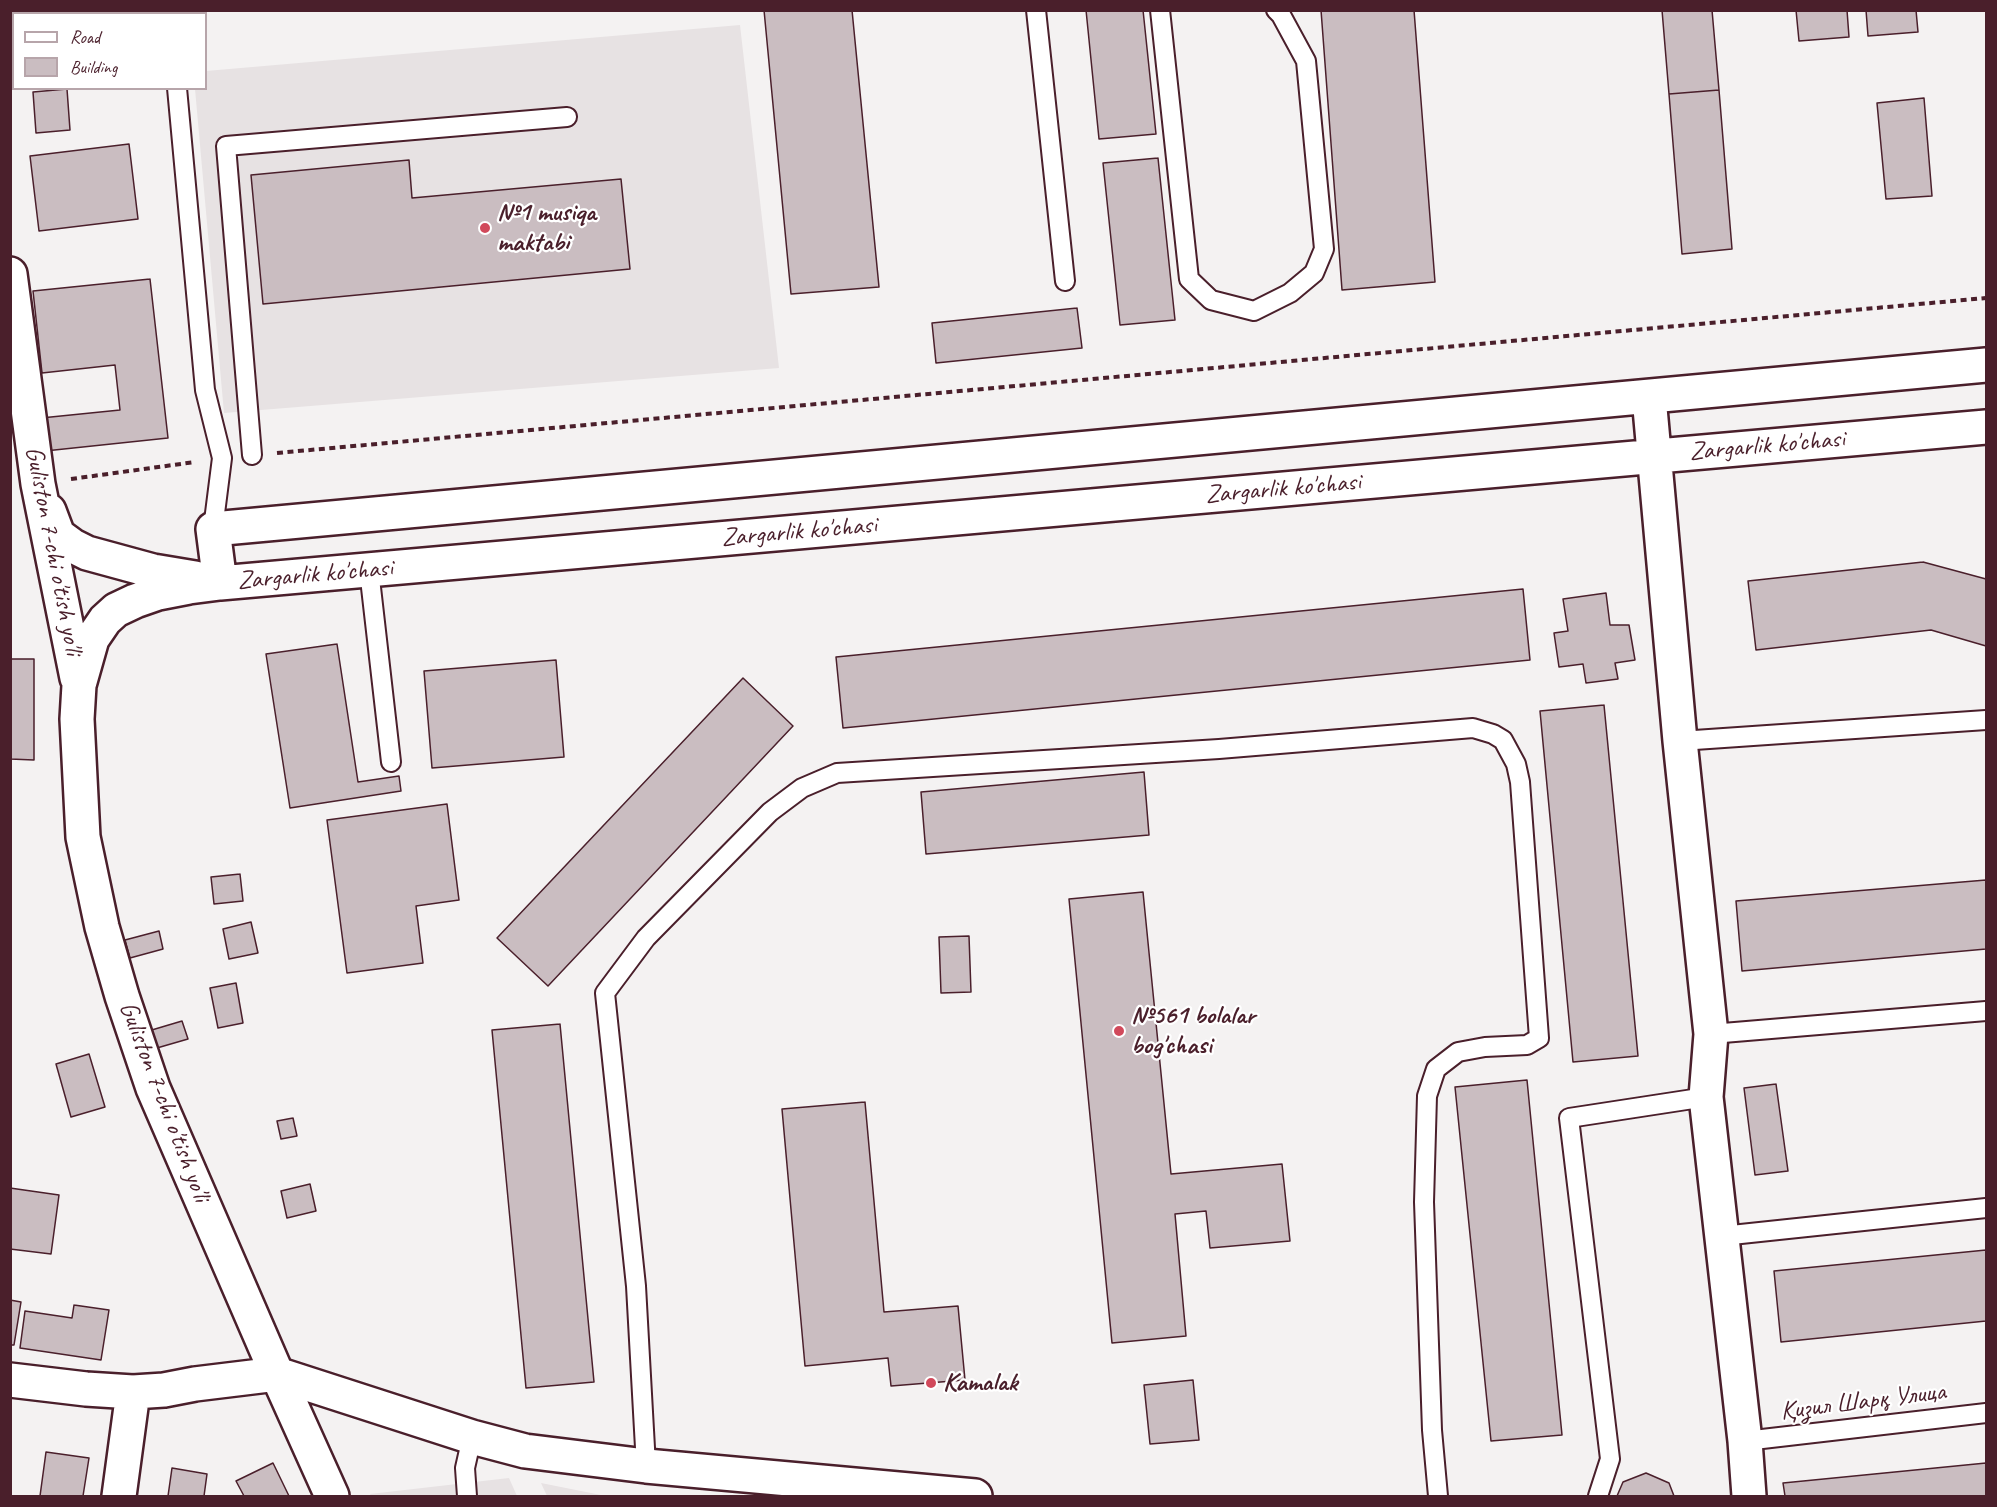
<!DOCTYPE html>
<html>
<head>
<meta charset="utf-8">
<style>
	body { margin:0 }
	#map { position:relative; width:1997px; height:1507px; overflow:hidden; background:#f4f2f2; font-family:Caveat,sans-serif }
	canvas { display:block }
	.frame { position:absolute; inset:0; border:12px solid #4a1f2b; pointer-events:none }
	.legend { position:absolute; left:12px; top:12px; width:195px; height:78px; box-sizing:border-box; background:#fff; border:2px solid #b7a5aa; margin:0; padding:8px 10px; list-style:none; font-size:18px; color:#4a1f2b }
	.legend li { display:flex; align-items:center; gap:12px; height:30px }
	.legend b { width:30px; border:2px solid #b7a5aa }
</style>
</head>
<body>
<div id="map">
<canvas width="1997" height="1507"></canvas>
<div class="frame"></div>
<ul class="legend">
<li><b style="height:8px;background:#fff"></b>Road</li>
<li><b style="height:16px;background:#cabdc1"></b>Building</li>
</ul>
</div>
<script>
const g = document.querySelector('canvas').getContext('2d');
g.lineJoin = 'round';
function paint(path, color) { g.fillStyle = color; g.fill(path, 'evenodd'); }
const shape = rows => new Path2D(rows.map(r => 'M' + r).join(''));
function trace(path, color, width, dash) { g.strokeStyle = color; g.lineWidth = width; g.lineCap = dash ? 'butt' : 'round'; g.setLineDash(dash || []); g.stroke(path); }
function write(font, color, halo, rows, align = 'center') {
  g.font = font + ' Caveat,sans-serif'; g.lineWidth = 4.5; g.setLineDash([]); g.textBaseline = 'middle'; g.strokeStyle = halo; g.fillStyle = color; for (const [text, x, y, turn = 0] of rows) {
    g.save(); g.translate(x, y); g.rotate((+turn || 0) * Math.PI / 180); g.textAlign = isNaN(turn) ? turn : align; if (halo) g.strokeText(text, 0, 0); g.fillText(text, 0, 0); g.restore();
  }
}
const built = shape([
	[740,25,779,368,224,413,195,89,206,88,206,71],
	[509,1478,517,1496,371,1496,370,1494],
	[541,1483,606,1496,547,1496]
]);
const building = shape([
	[10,10,52,10,52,14,14,14,14,37,10,37,10,10],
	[764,10,852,10,879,287,791,294,764,10],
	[1086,10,1143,10,1156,134,1099,139,1086,10],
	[1321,10,1414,10,1435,282,1342,290,1321,10],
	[1662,10,1712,10,1719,90,1669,94,1662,10],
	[1796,10,1847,10,1849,37,1799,41,1796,10],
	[1866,10,1916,10,1918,32,1868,36,1866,10],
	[67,89,70,130,36,133,33,92,67,89],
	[1719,90,1732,249,1682,254,1669,94,1719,90],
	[1924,98,1932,196,1886,199,1877,103,1924,98],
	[129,144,138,219,39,231,30,156,129,144],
	[1158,158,1175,320,1120,325,1103,163,1158,158],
	[409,160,412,198,621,179,630,269,263,304,251,175,409,160],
	[150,279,168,438,45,451,41,418,120,410,115,365,42,373,33,291,150,279],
	[1077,308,1082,348,936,363,932,323,1077,308],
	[1923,562,1986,579,1986,646,1931,630,1756,650,1748,581,1923,562],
	[1523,589,1530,660,843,728,836,657,1523,589],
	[1606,593,1610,625,1629,625,1635,660,1615,663,1618,679,1586,683,1583,664,1559,667,1554,633,1568,631,1563,599,1606,593],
	[337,644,358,782,399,776,401,791,290,808,266,654,337,644],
	[10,659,34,659,34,760,10,759,10,659],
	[556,660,564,757,432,768,424,671,556,660],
	[743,678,793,726,548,986,497,938,743,678],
	[1604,705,1638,1056,1573,1062,1540,711,1604,705],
	[1144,772,1149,835,926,854,921,792,1144,772],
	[447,804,459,900,416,906,423,963,347,973,327,820,447,804],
	[240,874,243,901,214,904,211,877,240,874],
	[1986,880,1986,949,1742,971,1736,901,1986,880],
	[1143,892,1171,1174,1282,1164,1290,1241,1210,1248,1206,1211,1175,1214,1186,1336,1112,1343,1069,899,1143,892],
	[251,922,258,953,229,959,223,929,251,922],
	[159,931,163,949,130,958,125,940,159,931],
	[969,936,971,992,941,993,939,937,969,936],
	[236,983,243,1023,218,1028,210,988,236,983],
	[182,1021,188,1039,150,1050,145,1032,182,1021],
	[560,1024,594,1382,526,1388,492,1030,560,1024],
	[89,1054,105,1107,71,1117,56,1064,89,1054],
	[1527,1080,1562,1435,1491,1441,1455,1087,1527,1080],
	[1776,1084,1788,1171,1755,1175,1744,1088,1776,1084],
	[865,1102,884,1312,958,1306,965,1380,891,1386,888,1358,805,1366,782,1109,865,1102],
	[293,1118,297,1136,281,1139,277,1121,293,1118],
	[310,1184,316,1211,287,1218,281,1191,310,1184],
	[10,1188,59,1195,51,1254,10,1249,10,1188],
	[1986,1250,1986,1321,1781,1342,1774,1271,1986,1250],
	[10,1300,21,1302,14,1345,10,1345,10,1300],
	[74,1305,109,1310,101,1360,20,1348,25,1311,72,1318,74,1305],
	[1193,1380,1199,1440,1150,1444,1144,1385,1193,1380],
	[46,1452,89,1458,83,1496,40,1496,46,1452],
	[273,1463,289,1496,244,1496,236,1481,273,1463],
	[1986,1463,1986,1496,1785,1496,1783,1483,1986,1463],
	[172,1468,207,1474,204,1496,168,1496,172,1468],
	[1646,1473,1669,1483,1674,1496,1617,1496,1623,1482,1646,1473]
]);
const path = shape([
	[277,453,1986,298],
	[71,479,195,462]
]);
const lane = shape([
	[1036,10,1065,281],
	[1160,10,1189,279,1211,300,1254,311,1290,293,1314,273,1324,249,1306,61,1281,15,1276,10],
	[170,12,181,10],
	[177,88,205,390,222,458,213,529],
	[252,455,226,146,567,117],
	[369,570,391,762],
	[1680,741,1986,720],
	[1711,1034,1986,1011],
	[1722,1236,1986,1208],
	[1745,1441,1986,1413],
	[646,1466,636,1286,605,993,646,938,770,812,802,788,837,773,1219,749,1473,728,1493,734,1503,740,1516,764,1520,782,1539,1038,1527,1045,1485,1047,1458,1052,1436,1069,1427,1096,1424,1202,1432,1430,1438,1496],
	[467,1496,465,1468,472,1437],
	[1598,1496,1610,1459,1569,1118,1706,1097]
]);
const street = shape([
	[10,274,38,484,77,678],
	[1649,397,1680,741,1711,1034,1706,1097,1745,1441,1749,1496],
	[49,511,58,535,73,546,87,553,153,571,195,578],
	[220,583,213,529,1986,365],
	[10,1380,86,1389,133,1392,164,1390,195,1384,277,1374,472,1437,525,1451,646,1466,975,1496],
	[119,1496,133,1392],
	[332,1496,277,1374,153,1088,122,996,102,927,83,837,77,719,79,685,92,639,105,620,116,610,135,601,158,593,189,587,220,583,1986,427]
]);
const markers = [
	[485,228,6,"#d1495b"],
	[1119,1031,6,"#d1495b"],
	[931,1383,6,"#d1495b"]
];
const poiNames = [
	["№1 musiqa",497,213],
	["maktabi",497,243],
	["№561 bolalar",1131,1016],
	["bog'chasi",1131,1046],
	["Kamalak",943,1383]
];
const streetNames = [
	["Zargarlik ko'chasi",1767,446,-5],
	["Zargarlik ko'chasi",1283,489,-5],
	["Zargarlik ko'chasi",799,532,-5],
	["Guliston 7-chi o'tish yo'li",53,551,79],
	["Zargarlik ko'chasi",315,575,-5],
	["Guliston 7-chi o'tish yo'li",164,1102,69],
	["Қизил Шарқ Улица",1863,1402,-7]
];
paint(built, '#e7e2e3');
paint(building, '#cabdc1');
trace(building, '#4a1f2b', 1.5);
trace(lane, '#4a1f2b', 22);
trace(street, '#4a1f2b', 38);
trace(path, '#4a1f2b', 4, [6, 4.5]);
trace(lane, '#fff', 18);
trace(street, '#fff', 33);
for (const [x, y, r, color] of markers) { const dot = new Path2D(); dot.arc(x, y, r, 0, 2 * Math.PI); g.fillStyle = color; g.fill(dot); trace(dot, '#fff', 2); }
write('bold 26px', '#4a1f2b', '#fff', poiNames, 'left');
write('26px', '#4a1f2b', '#fff', streetNames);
</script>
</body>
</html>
